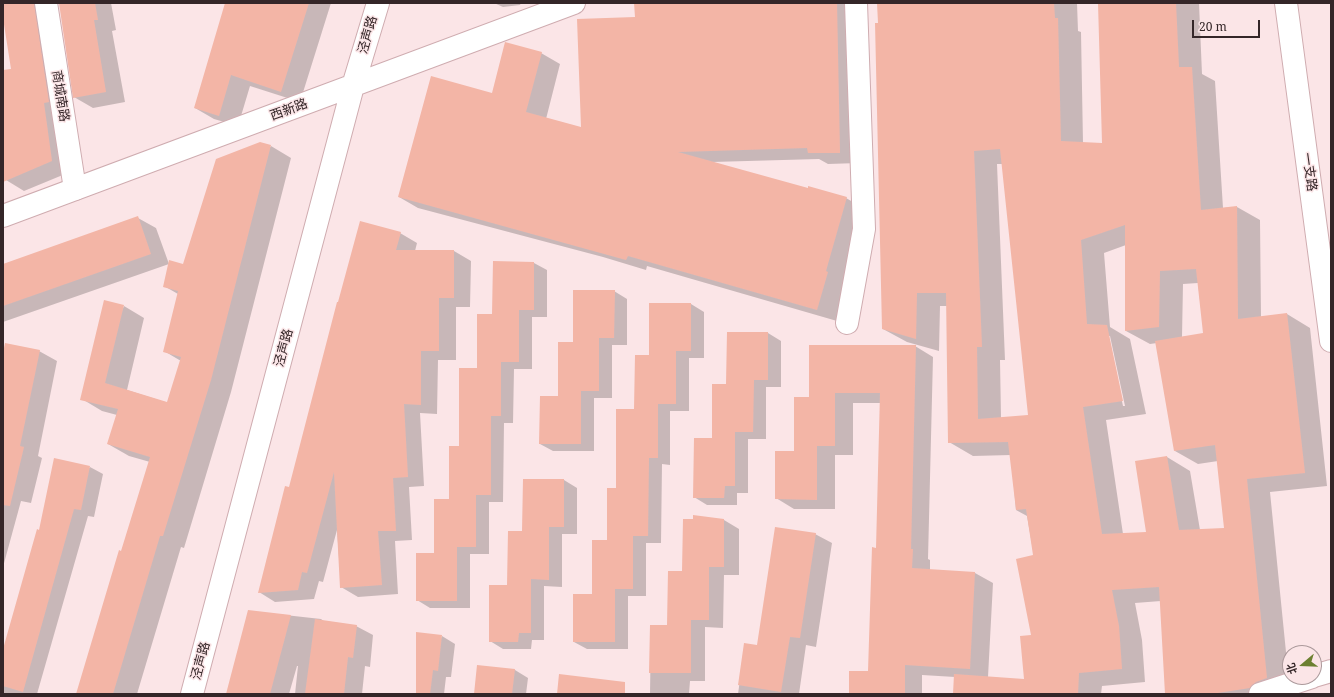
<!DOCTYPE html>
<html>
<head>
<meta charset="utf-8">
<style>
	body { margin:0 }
	#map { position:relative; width:1334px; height:697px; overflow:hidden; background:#fbe5e7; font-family:"Noto Serif","Noto Sans SC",serif }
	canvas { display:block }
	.frame { position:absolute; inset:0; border:4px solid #342628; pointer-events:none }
	.north { position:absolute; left:1282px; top:645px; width:40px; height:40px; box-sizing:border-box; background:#fbe5e7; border:1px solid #ab999b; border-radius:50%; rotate:251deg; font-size:11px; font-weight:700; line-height:16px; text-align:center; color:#342628 }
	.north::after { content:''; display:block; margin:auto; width:14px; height:18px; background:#6c8031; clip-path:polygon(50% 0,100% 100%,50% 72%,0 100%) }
	.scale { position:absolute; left:1192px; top:20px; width:68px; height:18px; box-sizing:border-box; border:2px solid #342628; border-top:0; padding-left:5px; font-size:12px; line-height:14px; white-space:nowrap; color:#342628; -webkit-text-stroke:3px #fbe5e7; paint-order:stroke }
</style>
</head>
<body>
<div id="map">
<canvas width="1334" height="697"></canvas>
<div class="frame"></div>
<div class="north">北</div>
<div class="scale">20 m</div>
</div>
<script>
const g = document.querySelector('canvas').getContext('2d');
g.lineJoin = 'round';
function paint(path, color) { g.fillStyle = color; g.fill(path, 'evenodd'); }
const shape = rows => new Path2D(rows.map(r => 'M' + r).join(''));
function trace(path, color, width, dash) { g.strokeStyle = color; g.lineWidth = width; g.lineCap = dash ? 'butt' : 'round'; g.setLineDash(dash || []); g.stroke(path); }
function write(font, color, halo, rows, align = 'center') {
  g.font = font + ' "Noto Serif","Noto Sans SC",serif'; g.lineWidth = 3; g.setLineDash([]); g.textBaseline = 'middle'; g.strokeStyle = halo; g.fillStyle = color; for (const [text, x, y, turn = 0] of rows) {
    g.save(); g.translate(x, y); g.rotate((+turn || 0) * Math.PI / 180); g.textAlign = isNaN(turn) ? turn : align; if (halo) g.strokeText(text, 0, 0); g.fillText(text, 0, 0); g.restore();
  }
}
const shadow = shape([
	[3,3,58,3,53,9,70,172,24,191,6,180,3,163,3,71,12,69,3,11],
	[60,3,111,3,116,30,112,31,125,102,93,108,74,97],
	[226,3,331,3,300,102,250,86,238,126,214,119,195,108],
	[494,3,521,3,520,5,503,7],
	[645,3,855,3,859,163,828,164,819,159,712,162,809,190,846,198,865,209,837,321,647,266,646,270,603,257,418,208,399,197,492,94,541,53,560,64,546,119,582,129,636,18],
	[878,3,1077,3,1078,31,1081,32,1083,143,1103,144,1099,3,1199,3,1202,74,1215,81,1223,208,1237,207,1260,220,1261,317,1287,314,1310,328,1327,486,1270,492,1290,692,1283,694,1166,694,1161,601,1135,603,1142,640,1145,682,1102,686,1101,694,954,694,955,677,922,675,922,694,850,694,869,672,877,549,881,403,853,403,853,455,835,455,835,509,794,509,776,498,795,452,810,398,915,346,933,357,928,559,930,560,930,570,975,573,993,583,988,677,1025,680,1032,636,1034,556,1027,516,1016,510,1011,455,973,456,949,442,947,306,940,306,939,351,907,342,883,329],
	[997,164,1003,164,1029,416,1001,418,1000,360,1005,360],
	[1126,245,1126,331,1150,344,1157,343,1175,451,1198,464,1218,461,1225,529,1200,530,1190,471,1167,457,1148,533,1123,534,1106,420,1146,414,1130,339,1110,327,1104,253],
	[1198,283,1204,334,1182,337,1183,284],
	[1108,336,1110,336,1125,406,1123,406],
	[271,146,291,158,231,392,184,548,181,547,137,694,77,694,150,462,129,456,108,444,117,415,102,411,82,399,124,306,144,318,127,390,168,403,181,361,164,351,178,294,164,286,183,265],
	[138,218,156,228,169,264,3,322,3,265],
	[400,233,417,243,415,251,454,251,471,261,470,307,456,307,456,360,438,360,437,414,420,413,424,486,409,487,412,540,395,541,398,594,358,597,341,587,337,530,323,582,319,581,314,599,275,602,259,592,290,489],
	[534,263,547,270,547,317,532,317,532,369,514,369,513,423,504,423,503,502,489,502,489,554,470,554,470,608,430,608,417,600,435,554,450,500,460,447,478,369,493,315],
	[614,291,627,299,627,345,612,345,612,398,594,398,594,451,553,451,540,444,559,397,574,343],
	[691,304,704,312,704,358,689,358,689,411,670,411,670,465,662,464,661,543,646,543,646,596,628,596,628,649,587,649,574,642,593,595,608,541,617,489,635,410,650,356],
	[728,333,768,333,781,341,781,387,766,387,766,439,748,439,748,493,737,493,737,505,707,505,694,497,713,439,727,385],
	[39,351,57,361,38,456,42,458,31,503,21,501,3,567,3,358],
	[90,467,103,474,94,517,88,516,37,694,3,694,3,654,40,531],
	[524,480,564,480,577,488,577,534,562,534,562,587,544,586,544,640,532,640,531,649,503,649,490,641,508,586,523,532],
	[694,516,724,520,739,529,739,575,724,575,723,628,705,627,705,681,690,681,689,694,650,694,651,626,668,626,683,572],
	[815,534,832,543,816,647,806,645,799,694,738,694,745,644,758,646],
	[249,611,321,619,325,622,356,626,373,635,370,667,365,666,362,694,295,694,298,666,297,666,289,694,227,694],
	[442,636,455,644,451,677,446,677,444,694,417,694],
	[478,666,515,670,528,678,526,694,475,694]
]);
const building = shape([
	[3,3,34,3,49,102,44,103,52,161,3,182,3,70,11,69,3,18],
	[59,3,95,3,98,20,94,20,106,92,73,98],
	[225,3,309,3,281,92,231,75,219,116,194,108],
	[634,3,837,3,840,153,808,153,807,148,678,152,808,188,808,186,847,197,826,271,828,272,817,310,628,256,626,260,398,197,431,76,492,93,505,42,542,52,526,112,581,127,577,19,635,17],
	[877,3,1054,3,1055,18,1058,18,1061,141,1102,143,1098,3,1176,3,1179,67,1192,67,1201,210,1237,206,1238,319,1287,313,1305,473,1247,479,1267,678,1256,682,1250,688,1211,694,1165,694,1159,587,1112,590,1119,626,1122,669,1079,673,1078,694,953,694,954,674,1024,679,1020,636,1031,635,1016,559,1033,555,1026,509,1016,510,1008,442,948,443,946,293,917,293,916,339,882,329,875,23,878,23],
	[1000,149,1028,415,978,419,977,347,982,347,974,151],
	[1125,225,1125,331,1159,327,1160,271,1196,269,1203,333,1155,341,1174,451,1215,445,1224,528,1179,530,1167,456,1135,461,1146,532,1102,534,1083,407,1123,401,1107,325,1087,324,1081,240],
	[260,142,271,145,211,380,163,536,160,536,113,694,76,694,119,550,121,551,150,457,107,444,118,409,80,400,104,300,124,305,105,383,167,402,181,357,163,352,178,291,163,287,169,260,183,264,216,159],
	[138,216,151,254,3,306,3,264],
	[360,221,401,232,396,250,454,250,454,298,439,298,439,351,421,351,421,405,404,404,408,477,393,478,396,531,378,531,382,585,340,588,334,472,307,573,302,572,298,590,258,593,285,486,289,487,337,302,338,302],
	[493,261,534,262,534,310,519,310,519,362,501,362,501,416,491,416,491,495,476,495,476,547,457,547,457,601,416,601,416,553,434,553,434,499,449,499,449,446,459,446,459,368,477,368,477,314,492,314],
	[573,290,615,290,614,338,599,338,599,391,581,391,581,444,539,444,540,396,558,396,558,342,573,342],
	[649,303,691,303,691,351,676,351,676,404,658,404,658,458,649,458,648,536,633,536,633,589,615,589,615,642,573,642,573,594,592,594,592,540,607,540,607,488,616,488,616,409,634,409,635,355,649,355],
	[727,332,768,332,768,380,754,380,753,432,735,432,735,486,725,486,724,498,693,498,694,438,712,438,712,384,726,384],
	[5,343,40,350,20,446,24,447,10,506,3,505,3,353],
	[809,345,916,345,911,549,913,549,912,568,975,572,970,669,905,665,905,694,849,694,849,671,868,671,872,547,876,548,880,393,835,393,835,446,817,446,817,500,775,499,775,451,794,451,794,397,809,397],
	[54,458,90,466,81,510,74,509,23,692,3,686,3,649,37,529,39,530],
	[523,479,564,479,564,527,549,527,549,580,531,579,531,633,519,633,518,642,489,642,489,585,507,585,508,531,522,531],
	[693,515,724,519,724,567,709,567,709,620,691,620,691,673,649,673,650,625,667,625,668,571,682,571,683,519,693,519],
	[775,527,816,533,800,638,790,637,781,692,738,685,744,643,757,645],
	[248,610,291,615,270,694,226,694],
	[315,619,357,625,353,658,348,657,344,694,305,694],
	[416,632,442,635,438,671,433,670,430,694,416,694],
	[477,665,515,669,512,694,474,694],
	[559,674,625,682,625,694,557,694]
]);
const street = shape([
	[46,3,75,189],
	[847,323,864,229,856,3],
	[1314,676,1331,671],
	[1260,694,1312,677]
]);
const secondary = shape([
	[1286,3,1331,341],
	[3,216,574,3],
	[192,694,353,86,378,3]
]);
const streetNames = [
	["泾声路",368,35,-74],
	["商城南路",60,96,81],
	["西新路",289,110,-20],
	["一支路",1309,172,82],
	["泾声路",284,348,-75],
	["泾声路",201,661,-75]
];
paint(shadow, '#0003');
paint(building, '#f3b5a6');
trace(street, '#cfacb0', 24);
trace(secondary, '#cfacb0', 24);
trace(street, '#fff', 22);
trace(secondary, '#fff', 22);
write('13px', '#342628', '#fbe5e7', streetNames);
</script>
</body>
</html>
